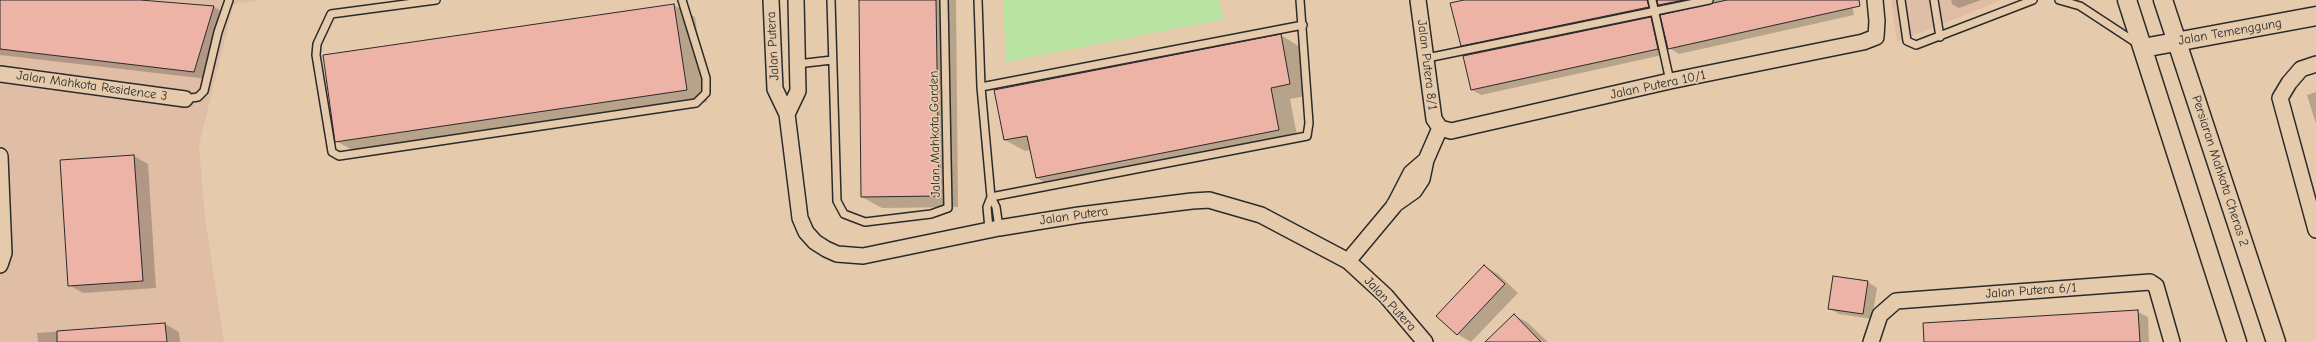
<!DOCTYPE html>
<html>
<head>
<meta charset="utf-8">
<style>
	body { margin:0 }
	canvas { display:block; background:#e5cbac }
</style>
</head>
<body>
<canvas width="2316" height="342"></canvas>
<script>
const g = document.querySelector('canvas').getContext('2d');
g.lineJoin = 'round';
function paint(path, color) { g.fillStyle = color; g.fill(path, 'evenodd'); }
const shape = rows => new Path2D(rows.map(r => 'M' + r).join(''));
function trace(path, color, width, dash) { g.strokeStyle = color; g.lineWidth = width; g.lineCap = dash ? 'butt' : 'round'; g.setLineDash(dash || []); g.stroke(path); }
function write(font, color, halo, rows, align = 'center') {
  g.font = font + ' "Comic Neue",sans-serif'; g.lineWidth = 3.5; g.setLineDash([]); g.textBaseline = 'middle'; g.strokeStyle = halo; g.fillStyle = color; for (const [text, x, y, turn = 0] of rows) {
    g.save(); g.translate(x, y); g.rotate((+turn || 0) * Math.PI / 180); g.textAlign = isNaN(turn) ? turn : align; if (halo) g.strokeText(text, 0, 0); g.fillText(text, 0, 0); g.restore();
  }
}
const built = shape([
	[0,0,262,0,234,4,199,145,205,218,224,342,0,342],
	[1891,0,2002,0,1897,42]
]);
const green = shape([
	[1003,0,1219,0,1224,19,1006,62]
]);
const shadow = shape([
	[0,0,130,0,214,7,228,15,208,79,0,55],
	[860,0,956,0,958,207,882,208,862,197],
	[1469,0,1851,0,1854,15,1679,54,1669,48,1713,2,1669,10,1659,3,1657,5,1658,13,1472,51,1462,45],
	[1951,0,1981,0,1959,8,1952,4],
	[674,5,695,17,707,102,358,153,336,141],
	[1651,18,1660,24,1667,54,1481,95,1472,90],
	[1281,35,1300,47,1310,95,1290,99,1298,141,1056,189,1037,178,1031,150,1025,151,1005,140],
	[2316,92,2316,124,2307,95],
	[134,156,148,164,156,288,83,293,69,285],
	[1484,266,1498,274,1518,293,1471,342,1457,334],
	[1868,282,1877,288,1872,319,1839,314,1829,308],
	[2138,312,2148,317,2149,342,1925,342],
	[1514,315,1528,323,1548,342,1487,342],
	[165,324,179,332,180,342,38,342,37,333]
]);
const building = shape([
	[0,0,140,0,214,6,194,72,0,49,0,0],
	[859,0,936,0,939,196,861,197,859,0],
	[1464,0,1647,0,1649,7,1461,46,1450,3,1464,0],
	[1657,0,1684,0,1658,5,1657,0],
	[1727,0,1859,0,1860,6,1668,49,1660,15,1727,0],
	[674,4,687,90,335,142,323,55,674,4],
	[1651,17,1658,49,1471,90,1463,56,1651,17],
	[1281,34,1290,84,1271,88,1279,130,1036,178,1027,136,1004,140,994,90,1281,34],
	[134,155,143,281,68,286,60,160,134,155],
	[1484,265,1505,284,1457,335,1436,316,1484,265],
	[1833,276,1868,281,1863,314,1828,309,1833,276],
	[2138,310,2140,342,1924,342,1923,323,2138,310],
	[1514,314,1541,342,1485,342,1514,314],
	[165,323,167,342,57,342,57,331,165,323]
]);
const service = shape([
	[436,0,331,14,317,44,316,55,332,152,339,156,696,103,706,93,706,78,682,0],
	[831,0,837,201,844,214,865,222,931,214,948,208,944,0],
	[978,0,981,87,991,197,987,207,989,229],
	[1652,0,1670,81],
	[1901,0,1907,41,1916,45,2033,0],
	[1934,0,1940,37],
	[2059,0,2080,6,2138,44],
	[1427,58,1709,0],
	[797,64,832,60],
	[981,87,1303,25],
	[185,99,198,97,204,91,218,32,229,0],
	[991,197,1307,136,1309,123,1300,0],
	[991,197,996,207,999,228]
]);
const minor = shape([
	[771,0,775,89,787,114,800,218,806,232,815,242,826,249,837,254,863,256,999,228,1079,215,1192,201,1209,200,1261,215,1348,261,1386,296,1425,342],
	[1418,0,1434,119,1440,128],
	[2316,64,2301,69,2289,83,2280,98,2316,230],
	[0,74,185,99],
	[787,114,798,91,796,0],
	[1440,128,1451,131,1670,81,1863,42,1876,37,1877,21,1875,0],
	[0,156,4,253,0,265],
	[1394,205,1414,191,1422,179,1426,160,1440,128],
	[1348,261,1394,206,1411,173,1426,160],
	[1871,342,1880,315,1896,301,2150,282,2156,286,2172,342]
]);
const tertiary = shape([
	[2127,0,2237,342],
	[2163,0,2276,342],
	[2143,48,2316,16]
]);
const streetNames = [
	["Jalan Temenggung",2230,32,-10],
	["Jalan Putera",773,46,-93],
	["Jalan Putera 8/1",1427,65,83],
	["Jalan Putera 10/1",1658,85,-12],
	["Jalan Mahkota Residence 3",92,86,8],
	["Jalan Mahkota Garden",935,134,-91],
	["Persiaran Mahkota Cheras 2",2220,171,72],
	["Jalan Putera",1074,216,-8],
	["Jalan Putera 6/1",2031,291,-4],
	["Jalan Putera",1390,304,47]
];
paint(built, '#dfbea5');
paint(green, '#b8e29f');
paint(shadow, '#0003');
paint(building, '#edb3a7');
trace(building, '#2b2b2b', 1);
trace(service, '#2b2b2b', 10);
trace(minor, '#2b2b2b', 18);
trace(tertiary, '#2b2b2b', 21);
trace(service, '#e5cbac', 7);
trace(minor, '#e5cbac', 15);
trace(tertiary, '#e5cbac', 18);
write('13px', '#2b2b2b', '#e5cbac', streetNames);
</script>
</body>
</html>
